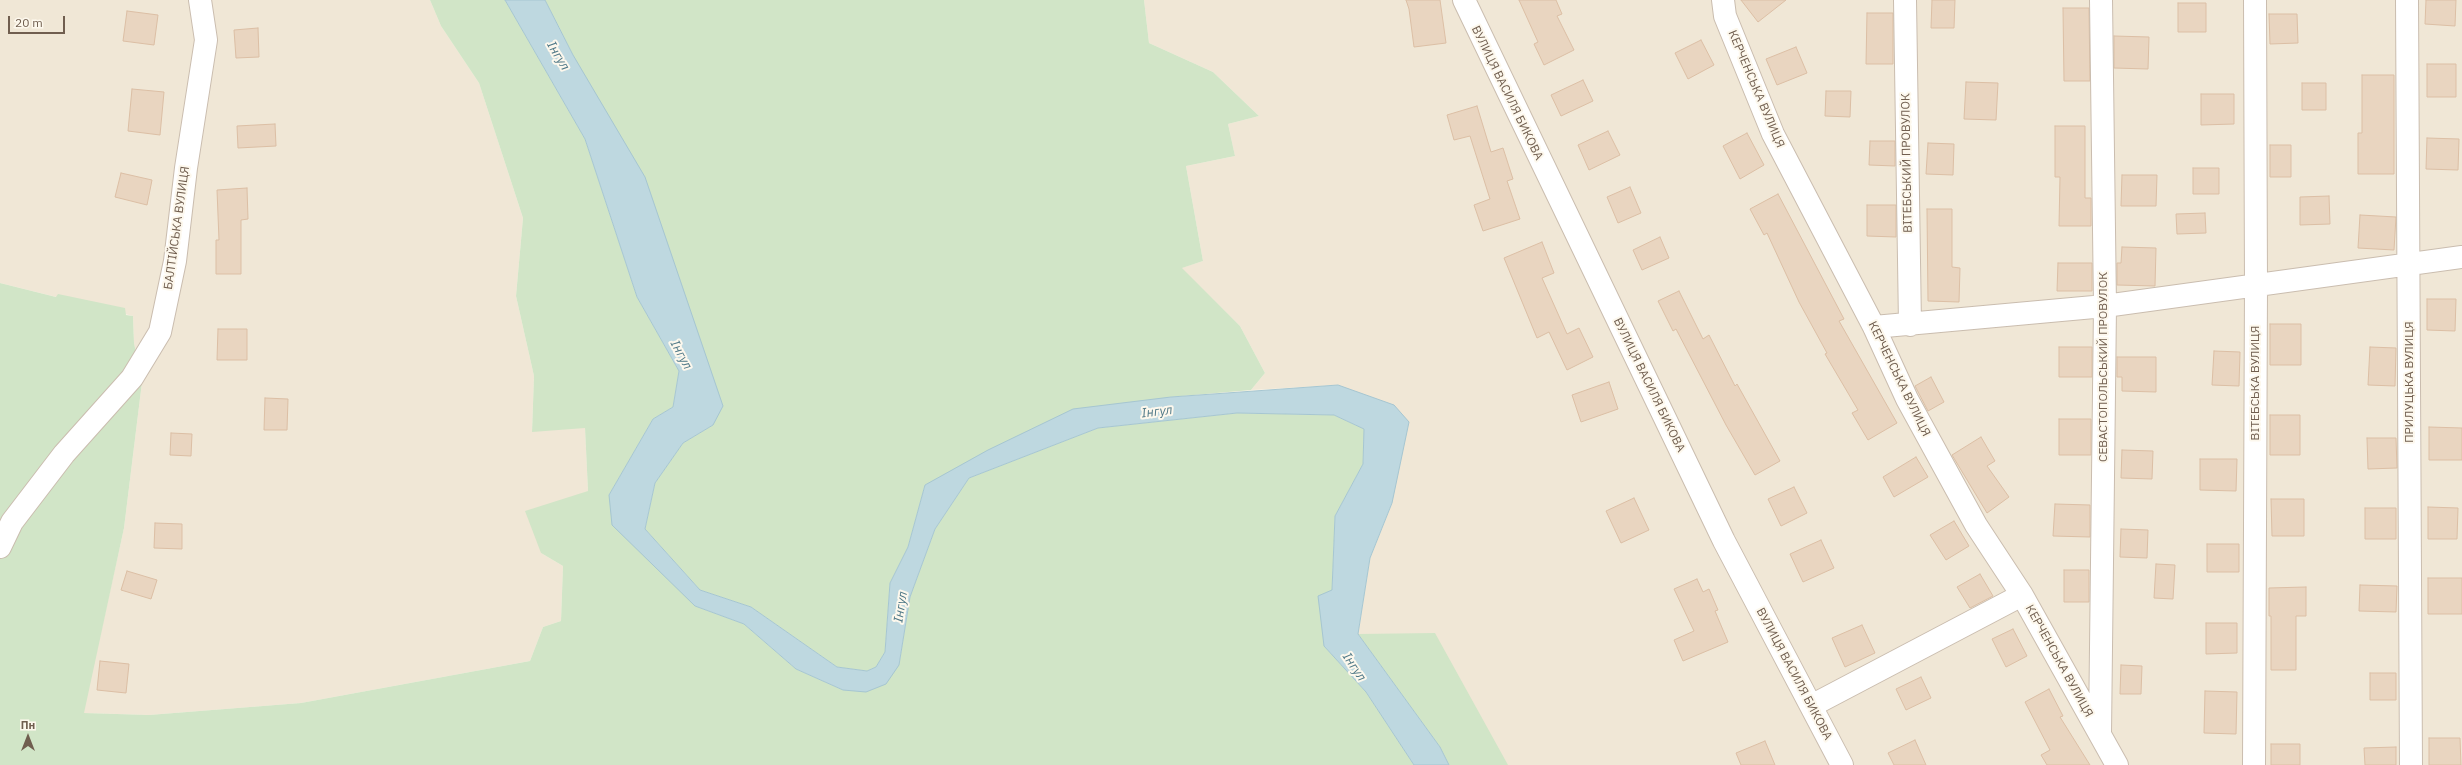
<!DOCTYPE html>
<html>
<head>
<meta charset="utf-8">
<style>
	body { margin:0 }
	#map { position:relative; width:2462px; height:765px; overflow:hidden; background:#f9f4e7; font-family:"IBM Plex Sans",sans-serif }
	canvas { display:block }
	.north { position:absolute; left:8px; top:717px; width:40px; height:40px; -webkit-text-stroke:3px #fdf8ed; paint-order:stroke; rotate:0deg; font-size:11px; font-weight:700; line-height:16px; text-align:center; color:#705e4f }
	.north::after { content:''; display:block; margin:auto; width:14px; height:18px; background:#705e4f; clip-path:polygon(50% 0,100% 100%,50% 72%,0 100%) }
	.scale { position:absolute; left:8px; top:16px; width:57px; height:18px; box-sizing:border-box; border:2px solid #705e4f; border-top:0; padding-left:5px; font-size:12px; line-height:14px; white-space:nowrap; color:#705e4f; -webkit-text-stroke:3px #fdf8ed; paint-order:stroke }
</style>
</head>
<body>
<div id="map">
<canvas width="2462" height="765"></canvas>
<div class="north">Пн</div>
<div class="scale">20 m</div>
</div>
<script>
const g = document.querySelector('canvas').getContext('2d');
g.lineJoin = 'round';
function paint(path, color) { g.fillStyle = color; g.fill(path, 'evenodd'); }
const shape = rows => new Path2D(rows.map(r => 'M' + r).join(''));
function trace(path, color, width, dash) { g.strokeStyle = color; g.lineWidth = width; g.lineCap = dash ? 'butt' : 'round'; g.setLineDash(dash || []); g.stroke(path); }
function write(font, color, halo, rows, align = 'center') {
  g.font = font + ' "IBM Plex Sans",sans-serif'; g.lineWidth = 4; g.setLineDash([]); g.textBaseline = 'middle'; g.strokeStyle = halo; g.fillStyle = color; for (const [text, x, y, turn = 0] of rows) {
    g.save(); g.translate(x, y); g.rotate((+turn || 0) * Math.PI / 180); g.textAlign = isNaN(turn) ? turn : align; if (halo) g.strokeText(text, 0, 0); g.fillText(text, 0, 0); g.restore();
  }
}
const residential = shape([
	[0,0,430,0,441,26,479,83,523,218,516,296,534,376,532,431,585,427,588,491,541,553,563,566,561,621,543,627,530,661,301,703,149,715,83,713,124,528,142,382,134,343,133,316,0,283],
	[1144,0,2462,0,2462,765,1449,765,1440,747,1358,634,1370,558,1392,503,1338,385,1251,390,1265,373,1240,326,1181,268,1203,261,1186,166,1235,156,1228,124,1259,116,1213,72,1149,43]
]);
const green = shape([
	[430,0,505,0,585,139,637,297,679,371,673,407,653,419,609,495,695,606,744,624,796,669,843,690,899,665,910,597,935,529,969,478,1098,428,1237,413,1334,415,1364,429,1363,464,1335,516,1332,590,1324,646,1366,692,1414,765,0,765,0,283,56,297,58,294,125,308,126,315,133,316,134,343,142,382,124,528,84,713,149,715,301,703,530,661,543,627,561,621,563,566,541,553,525,511,588,491,585,428,532,432,534,376,516,296,523,218,479,83,441,26],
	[545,0,1144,0,1149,43,1213,72,1259,116,1228,124,1235,156,1186,166,1203,261,1182,268,1240,326,1265,373,1251,390,1171,397,925,485,908,547,890,583,885,652,876,667,867,671,837,667,751,607,700,590,645,529,655,483,683,443,713,425,573,55],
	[1435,633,1508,765,1449,765,1440,747,1358,634]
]);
const water = shape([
	[505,0,545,0,573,55,645,177,723,406,713,425,683,443,655,483,645,529,700,590,751,607,837,667,867,671,876,667,885,652,890,583,908,547,925,485,988,450,1073,409,1171,397,1338,385,1394,405,1409,422,1392,503,1370,558,1358,634,1440,747,1449,765,1414,765,1366,692,1324,646,1318,596,1332,590,1335,516,1363,464,1364,429,1334,415,1237,413,1098,428,969,478,935,529,910,597,899,665,886,684,866,692,843,690,796,669,744,624,695,606,612,525,609,495,653,419,673,407,679,371,637,297,585,139,505,0]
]);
const building = shape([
	[1406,0,1440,0,1446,43,1414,47,1409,9,1406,0],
	[1519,0,1556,0,1562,14,1557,16,1574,50,1544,65,1534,44,1538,42,1519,0],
	[1741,0,1786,0,1758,22,1741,0],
	[1932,0,1955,0,1954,28,1931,28,1932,0],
	[2426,0,2456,0,2455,26,2425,24,2426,0],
	[2178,3,2206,3,2206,32,2178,32,2178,3],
	[2063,8,2089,8,2090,81,2064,81,2063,8],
	[127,11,158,15,154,45,123,41,127,11],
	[1867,13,1893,13,1893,64,1866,64,1867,13],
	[2269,14,2297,14,2298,43,2270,44,2269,14],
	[258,28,259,57,236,58,234,30,258,28],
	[2114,36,2149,37,2148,69,2114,68,2114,36],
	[1701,40,1714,65,1688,79,1675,53,1701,40],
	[1796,47,1807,73,1777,85,1766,59,1796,47],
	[2427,64,2456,64,2456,97,2427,97,2427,64],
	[2362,75,2394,75,2394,174,2358,174,2358,133,2362,133,2362,75],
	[1583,80,1593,101,1561,116,1551,95,1583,80],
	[1966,82,1998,83,1996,120,1964,119,1966,82],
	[2302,83,2326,83,2326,110,2302,110,2302,83],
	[132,89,164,92,160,135,128,131,132,89],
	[1826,91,1851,91,1850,117,1825,116,1826,91],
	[2201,94,2234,94,2234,124,2201,125,2201,94],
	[1477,106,1491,152,1503,148,1513,179,1507,181,1520,219,1483,231,1474,205,1490,199,1470,136,1454,140,1447,115,1477,106],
	[275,124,276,146,238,148,237,126,275,124],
	[2055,126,2085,126,2085,198,2091,198,2091,226,2059,226,2060,177,2055,177,2055,126],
	[1608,131,1620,155,1589,170,1578,145,1608,131],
	[1747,133,1764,165,1740,179,1723,146,1747,133],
	[2427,138,2459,139,2458,170,2426,169,2427,138],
	[1870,141,1895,141,1895,166,1869,165,1870,141],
	[1928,143,1954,144,1953,175,1926,174,1928,143],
	[2270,145,2291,145,2291,177,2270,177,2270,145],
	[2193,168,2219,168,2219,194,2193,194,2193,168],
	[121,173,152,180,147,205,115,197,121,173],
	[2122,175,2157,175,2156,206,2121,206,2122,175],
	[1630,187,1641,213,1618,223,1607,197,1630,187],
	[247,188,248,219,241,220,241,274,216,274,216,240,219,240,217,190,247,188],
	[1778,194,1844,319,1839,321,1897,423,1868,440,1852,413,1858,410,1825,354,1827,353,1799,302,1767,233,1764,235,1750,209,1778,194],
	[2329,196,2330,224,2300,225,2300,197,2329,196],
	[1867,205,1896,205,1896,237,1867,236,1867,205],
	[1927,209,1952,209,1952,267,1960,268,1959,302,1928,301,1927,209],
	[2205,213,2206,233,2177,234,2176,214,2205,213],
	[2360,215,2396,217,2394,250,2358,248,2360,215],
	[1660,237,1669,258,1642,270,1633,250,1660,237],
	[1542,242,1554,273,1542,278,1567,334,1579,328,1593,357,1567,370,1549,332,1537,338,1504,258,1542,242],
	[2122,247,2156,248,2155,286,2117,285,2117,263,2121,263,2122,247],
	[2058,263,2092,263,2092,291,2057,291,2058,263],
	[1679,291,1703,339,1709,335,1735,386,1737,384,1780,461,1755,475,1726,425,1676,329,1673,331,1658,301,1679,291],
	[2427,299,2456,299,2455,331,2427,330,2427,299],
	[2270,324,2301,324,2301,365,2270,365,2270,324],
	[218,329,247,329,247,360,217,360,218,329],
	[2059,347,2092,347,2092,377,2059,377,2059,347],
	[2370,347,2396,348,2395,386,2368,385,2370,347],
	[2214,351,2240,352,2239,386,2212,385,2214,351],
	[2117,357,2156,357,2156,392,2122,391,2122,377,2117,377,2117,357],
	[1931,377,1944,402,1928,411,1915,386,1931,377],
	[1609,382,1618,409,1581,422,1572,395,1609,382],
	[265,398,288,399,287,430,264,430,265,398],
	[2270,415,2300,415,2300,455,2270,455,2270,415],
	[2059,419,2091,419,2091,455,2059,455,2059,419],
	[2429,427,2462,428,2462,460,2429,460,2429,427],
	[171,433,192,434,191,456,170,455,171,433],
	[1981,437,1995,461,1987,466,2009,497,1987,513,1952,455,1981,437],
	[2367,438,2396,438,2397,468,2368,469,2367,438],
	[2122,450,2153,451,2152,479,2121,478,2122,450],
	[1916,457,1928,477,1894,497,1883,477,1916,457],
	[2200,459,2237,459,2236,491,2200,490,2200,459],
	[1794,487,1807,513,1781,526,1768,499,1794,487],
	[1634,498,1649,530,1621,543,1606,511,1634,498],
	[2271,499,2304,499,2304,536,2272,536,2271,499],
	[2055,504,2090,505,2090,537,2053,536,2055,504],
	[2428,507,2458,508,2457,539,2428,539,2428,507],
	[2365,508,2396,508,2396,539,2365,539,2365,508],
	[1954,521,1969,546,1946,560,1930,535,1954,521],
	[155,523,182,524,182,549,154,548,155,523],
	[2121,529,2148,530,2147,558,2120,557,2121,529],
	[1821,540,1834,568,1803,582,1790,554,1821,540],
	[2207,544,2239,544,2239,572,2207,572,2207,544],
	[2156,564,2175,565,2173,599,2154,598,2156,564],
	[2064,570,2089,570,2089,602,2064,602,2064,570],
	[127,571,157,580,151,599,121,590,127,571],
	[1980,574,1993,596,1970,608,1957,587,1980,574],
	[2428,578,2462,578,2462,614,2428,614,2428,578],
	[1697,579,1703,592,1709,589,1718,610,1715,611,1728,642,1683,661,1674,640,1694,631,1674,589,1697,579],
	[2360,585,2397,586,2396,612,2359,611,2360,585],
	[2306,587,2306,616,2296,616,2296,670,2271,670,2271,616,2269,616,2269,588,2306,587],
	[2206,623,2237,623,2237,653,2206,654,2206,623],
	[1862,625,1875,653,1845,667,1832,638,1862,625],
	[2013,629,2027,656,2006,667,1992,639,2013,629],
	[100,661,129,664,126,693,97,690,100,661],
	[2121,665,2142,666,2141,694,2120,694,2121,665],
	[2370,673,2396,673,2396,700,2370,700,2370,673],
	[1921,677,1931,698,1906,710,1896,689,1921,677],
	[2049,689,2063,716,2060,717,2090,765,2047,765,2041,755,2050,750,2025,702,2049,689],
	[2205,691,2237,692,2236,734,2204,733,2205,691],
	[2429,738,2460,738,2461,765,2429,765,2429,738],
	[1915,740,1926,765,1894,765,1888,753,1915,740],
	[1765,741,1775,765,1741,765,1736,753,1765,741],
	[2271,744,2300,744,2300,765,2271,765,2271,744],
	[2396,747,2396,765,2365,765,2364,748,2396,747]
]);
const minor = shape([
	[1464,0,1724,541,1842,765],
	[1723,0,1725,16,1773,134,1874,327,1907,399,1976,525,2022,595,2117,765],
	[1905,0,1910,325],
	[2407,0,2411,765],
	[1874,327,2105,306,2462,257],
	[0,547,12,522,64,454,132,378,160,332,175,261,186,168,206,40,200,0],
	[1811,706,2022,595],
	[2100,733,2105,306,2101,0],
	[2254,765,2256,287,2255,0]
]);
const streetNames = [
	["КЕРЧЕНСЬКА ВУЛИЦЯ",1756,89,67],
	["ВУЛИЦЯ ВАСИЛЯ БИКОВА",1507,93,64],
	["ВІТЕБСЬКИЙ ПРОВУЛОК",1907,163,-91],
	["БАЛТІЙСЬКА ВУЛИЦЯ",177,228,-82],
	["СЕВАСТОПОЛЬСЬКИЙ ПРОВУЛОК",2104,367,-90],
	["КЕРЧЕНСЬКА ВУЛИЦЯ",1899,379,64],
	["ПРИЛУЦЬКА ВУЛИЦЯ",2410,382,-90],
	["ВІТЕБСЬКА ВУЛИЦЯ",2256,383,-90],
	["ВУЛИЦЯ ВАСИЛЯ БИКОВА",1649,385,64],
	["КЕРЧЕНСЬКА ВУЛИЦЯ",2059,661,61],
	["ВУЛИЦЯ ВАСИЛЯ БИКОВА",1794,674,62]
];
const waterNames = [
	["Інгул",558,56,59],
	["Інгул",681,355,62],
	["Інгул",1157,412,-7],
	["Інгул",901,607,-81],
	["Інгул",1354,667,56]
];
paint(residential, '#f0e7d6');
paint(green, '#d1e5c7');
paint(water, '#bed8e0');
trace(water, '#a6c6d1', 1);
paint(building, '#e9d5c0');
trace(building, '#dcbfa5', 1);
trace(minor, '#cabdaf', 24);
trace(minor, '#fff', 22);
write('12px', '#705e4f', '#fdf8ed', streetNames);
write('italic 13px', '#4f7887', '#fdf8ed', waterNames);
</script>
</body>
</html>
